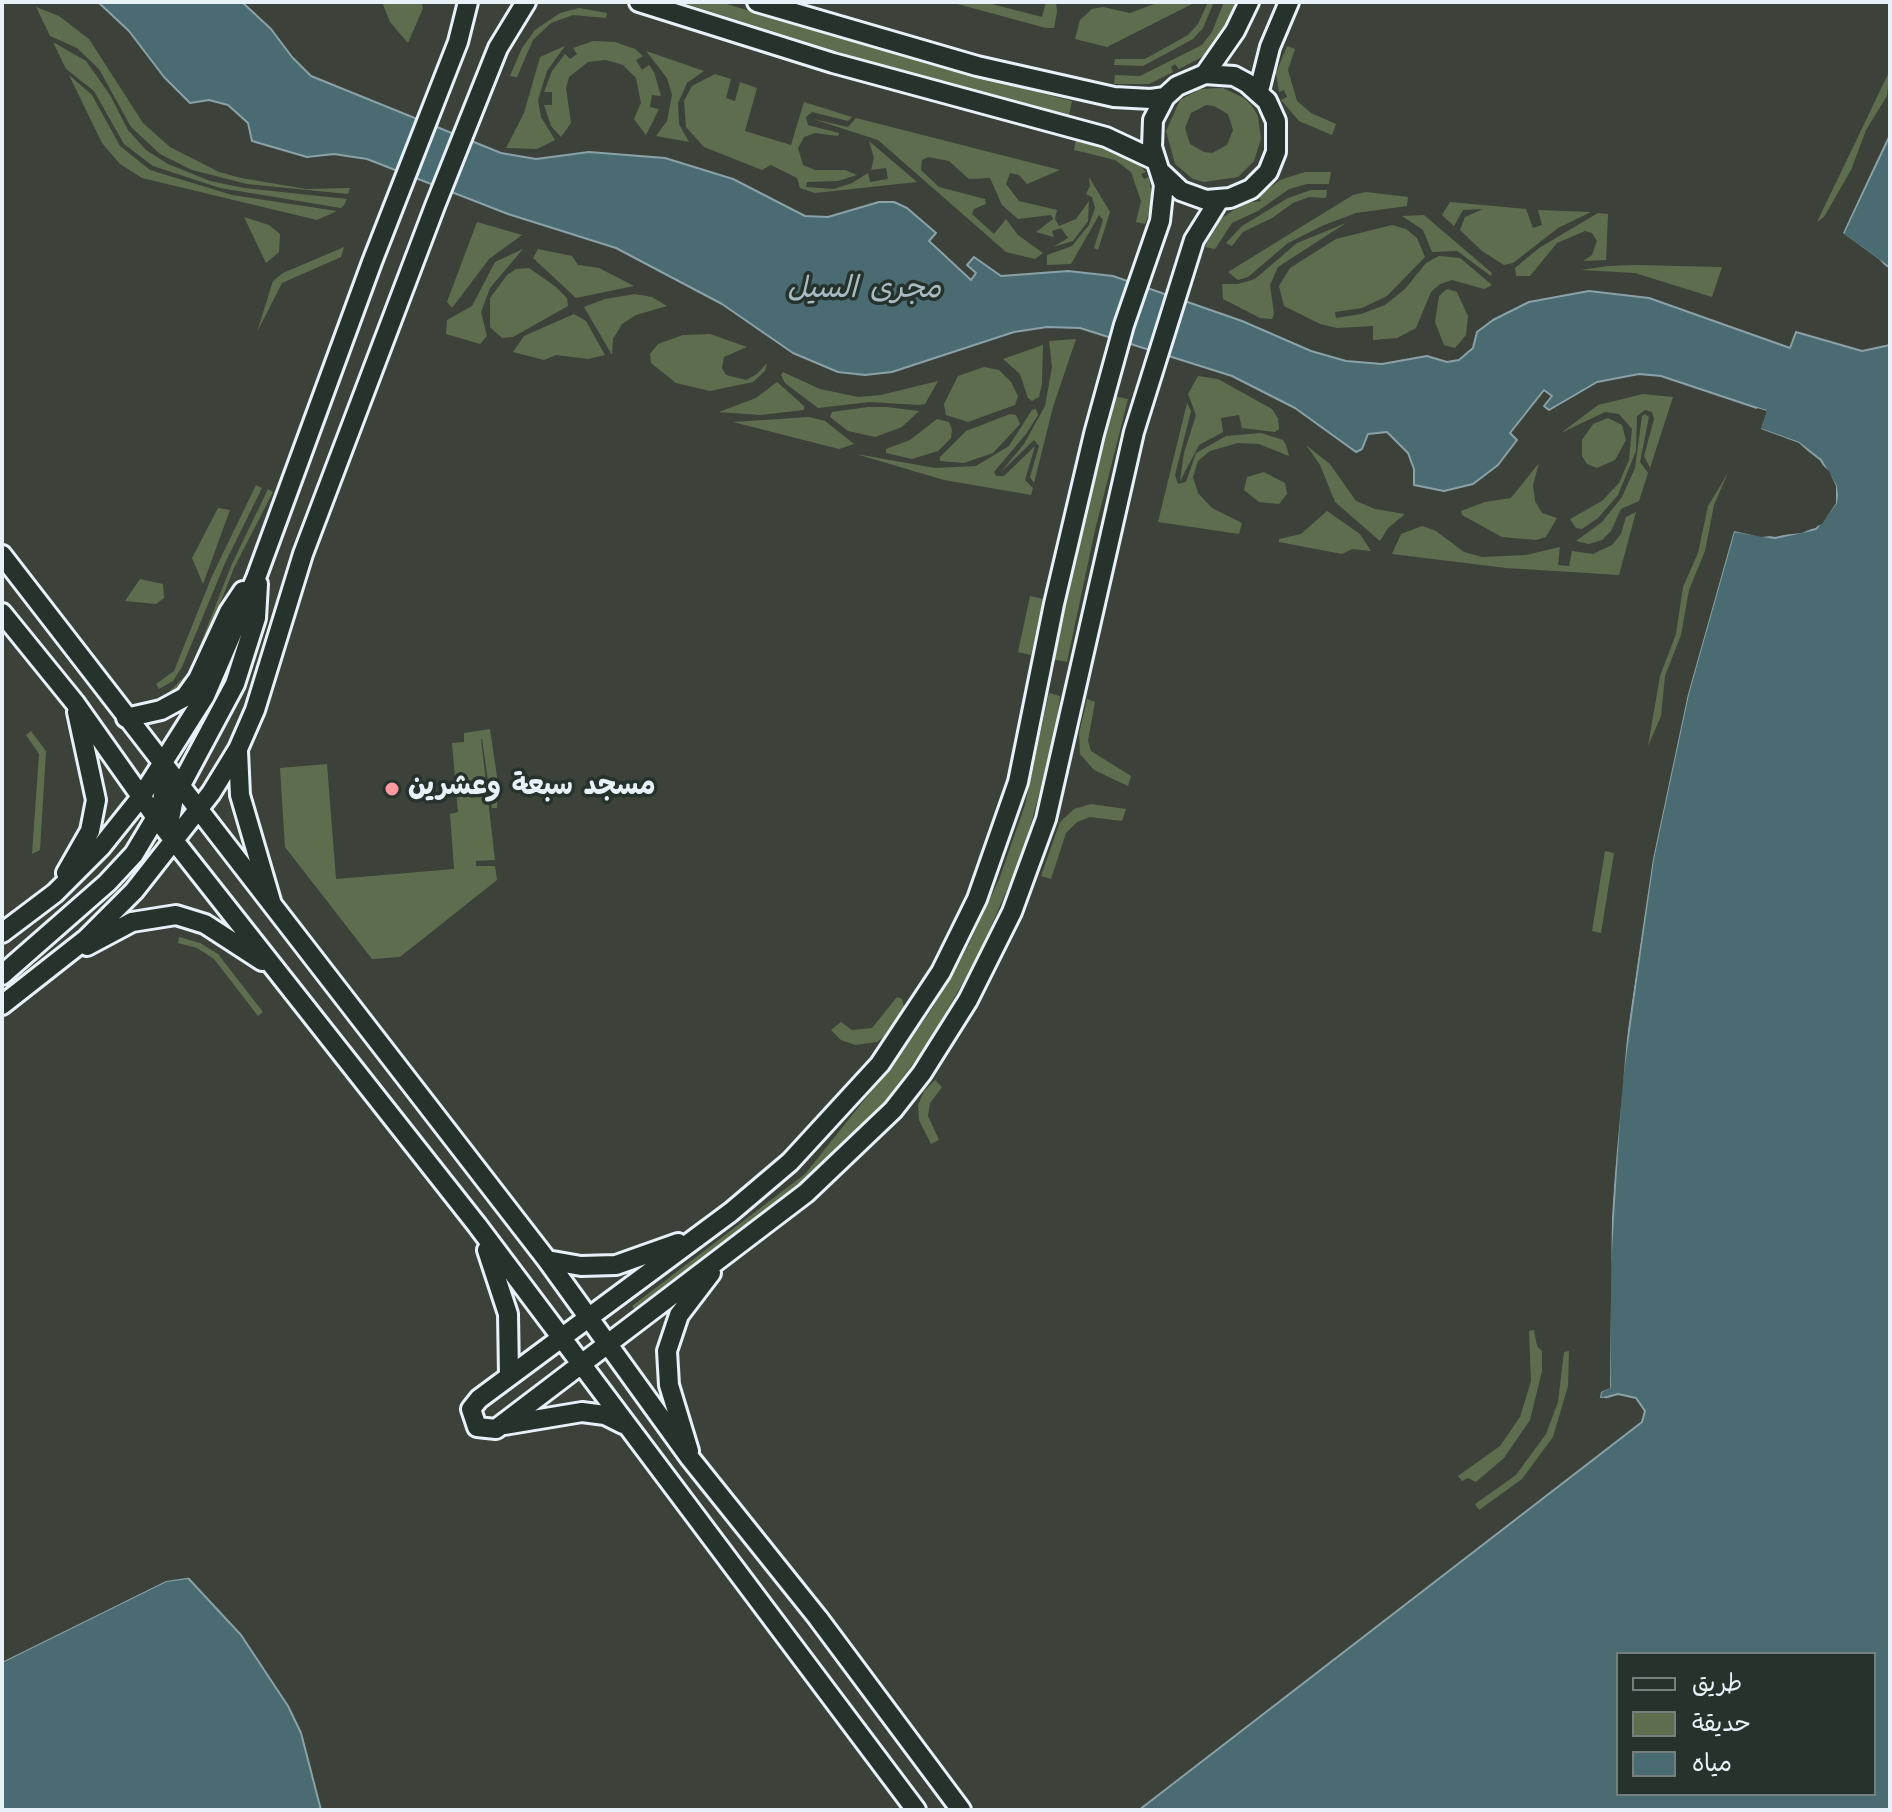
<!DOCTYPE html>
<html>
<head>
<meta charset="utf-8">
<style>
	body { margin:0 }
	#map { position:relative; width:1892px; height:1812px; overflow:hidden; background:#3c423a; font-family:Kalam,"Playpen Sans Arabic",sans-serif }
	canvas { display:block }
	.frame { position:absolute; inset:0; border:4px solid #e8f1f8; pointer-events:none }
	.legend { position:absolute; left:1616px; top:1652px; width:260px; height:144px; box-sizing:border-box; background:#26332d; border:2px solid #747f7e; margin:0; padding:10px 14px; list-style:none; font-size:24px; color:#e8f1f8 }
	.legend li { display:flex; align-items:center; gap:16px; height:40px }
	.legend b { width:40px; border:2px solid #747f7e }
</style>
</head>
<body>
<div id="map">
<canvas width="1892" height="1812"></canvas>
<div class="frame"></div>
<ul class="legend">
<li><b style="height:10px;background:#26332d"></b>طريق</li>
<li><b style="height:22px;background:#5f6d4f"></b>حديقة</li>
<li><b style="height:22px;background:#4b6b72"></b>مياه</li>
</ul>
</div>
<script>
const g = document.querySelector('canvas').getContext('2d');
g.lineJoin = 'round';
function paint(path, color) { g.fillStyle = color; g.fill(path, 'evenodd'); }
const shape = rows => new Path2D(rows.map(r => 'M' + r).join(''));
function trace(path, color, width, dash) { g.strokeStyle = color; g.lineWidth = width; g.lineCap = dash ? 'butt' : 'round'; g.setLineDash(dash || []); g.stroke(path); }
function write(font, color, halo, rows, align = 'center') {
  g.font = font + ' Kalam,"Playpen Sans Arabic",sans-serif'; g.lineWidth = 7; g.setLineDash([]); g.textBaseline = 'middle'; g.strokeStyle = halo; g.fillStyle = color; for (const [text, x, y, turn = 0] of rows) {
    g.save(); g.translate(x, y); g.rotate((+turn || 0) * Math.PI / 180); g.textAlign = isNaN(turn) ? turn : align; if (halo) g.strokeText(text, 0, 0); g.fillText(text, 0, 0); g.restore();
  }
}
const green = shape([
	[382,2,421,2,423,8,408,43,390,22],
	[680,2,720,2,931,65,1072,101,1069,115,858,58],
	[950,2,984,2,1042,17,1046,2,1056,2,1057,12,1054,28,1046,28],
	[1160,2,1196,2,1107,47,1075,39,1080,20,1092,9,1103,7,1130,13],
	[1208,2,1214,2,1203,28,1193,39,1143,66,1114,65,1115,59,1145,59,1188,35,1198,24],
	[1224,2,1236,2,1222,37,1206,55,1179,69,1175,64,1171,67,1173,72,1149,84,1114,84,1115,75,1140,76,1202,45,1212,32],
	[36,7,59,16,89,39,143,123,170,147,219,172,241,178,306,189,350,188,348,194,247,184,192,170,160,154,131,127,99,69,77,48,50,36],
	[579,8,607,13,606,18,573,15,551,23,533,40,517,77,510,76,522,48,535,30,560,13],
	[593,41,615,42,635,49,643,56,636,60,642,70,649,65,654,72,661,96,652,95,650,107,659,109,646,135,634,119,641,103,636,78,623,65,606,60,588,62,569,77,566,88,571,123,561,137,551,126,544,105,552,105,552,92,544,92,552,71,565,54,570,59,577,54,573,48],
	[53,42,86,61,110,95,128,130,146,150,168,164,210,181,244,188,347,199,344,205,341,208,220,188,153,166,124,144,94,91,66,69],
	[565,46,547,71,538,100,541,117,555,140,537,149,506,148,524,113,540,57],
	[1287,46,1295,49,1288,70,1297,101,1311,113,1336,124,1332,135,1299,121,1281,100,1287,97,1284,90,1279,92,1276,73],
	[646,51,704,71,687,83,678,103,679,124,689,142,656,136,667,121,672,95,667,78],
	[1890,70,1887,96,1866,130,1851,170,1824,217,1817,222],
	[715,74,731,79,726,98,735,101,740,82,757,88,745,131,791,145,804,102,852,117,848,121,812,112,806,117,808,125,839,133,838,136,815,133,804,137,798,148,803,165,815,170,845,170,857,175,838,181,807,182,806,187,834,189,852,183,868,173,870,182,888,179,886,168,871,170,874,158,869,141,917,182,815,193,800,188,797,178,771,165,762,170,704,147,686,127,684,101,692,86],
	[69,75,92,95,120,146,150,170,232,195,337,211,317,220,142,178,120,164,102,143],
	[1223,88,1244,98,1252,106,1258,116,1261,139,1254,161,1238,177,1204,182,1193,179,1175,164,1166,131,1180,100,1200,89],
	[1206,105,1214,106,1228,114,1233,130,1227,145,1212,153,1204,152,1190,144,1185,128,1191,113],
	[856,118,1060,170,1027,184,1019,175,1010,173,1006,184,1019,201,1057,210,1055,219,1059,226,1076,219,1089,201,1088,221,1073,241,1053,247,1068,238,1061,228,1052,231,1054,237,1036,232,1053,219,1051,215,1018,219,1002,205,990,178,969,179,949,161,928,157,922,160,921,170,939,187,985,199,986,204,974,209,972,214,994,234,1006,219,1018,235,1043,253,1035,259,1006,252,878,140,813,119,848,127],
	[1076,139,1111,147,1134,159,1146,172,1141,174,1144,179,1149,177,1153,203,1145,224,1136,222,1141,201,1131,172,1115,160,1074,150],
	[1305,172,1331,172,1329,184,1307,184,1289,189,1258,211,1232,223,1215,249,1205,247,1217,221,1245,203,1261,201,1259,196,1280,180],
	[1089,177,1110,212,1098,250,1094,248,1103,220,1099,215,1071,264,1047,265,1047,255,1072,246,1089,225,1095,208,1092,197,1086,194,1090,186],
	[1311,190,1327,190,1326,198,1309,197,1293,203,1272,218,1243,232,1232,246,1226,243,1242,226,1288,198],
	[1366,192,1408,197,1407,206,1356,213,1324,225,1288,243,1248,277,1238,280,1228,272,1353,195],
	[1450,202,1526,209,1533,228,1542,225,1538,210,1591,212,1558,228,1513,263,1504,265,1482,251,1460,230,1465,217,1483,209,1463,210,1454,226,1442,215],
	[1598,213,1608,214,1606,260,1583,261,1592,255,1597,241,1592,233,1585,231,1557,243,1530,276,1516,276,1515,268,1539,248],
	[1424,215,1492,273,1491,276,1457,251,1432,252,1423,230,1402,216],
	[244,217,269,225,280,234,279,252,266,263],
	[477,222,522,235,489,259,452,308,447,302],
	[1346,223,1278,267,1270,285,1274,314,1272,319,1260,318,1223,299,1222,284,1238,284,1255,279,1297,243],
	[1392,225,1406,229,1417,238,1425,257,1387,296,1362,308,1335,312,1336,318,1361,314,1385,305,1405,289,1426,263,1439,256,1460,258,1492,285,1484,289,1452,280,1440,284,1431,292,1416,328,1397,338,1373,340,1373,326,1337,328,1320,324,1284,306,1279,286,1290,268,1336,239],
	[344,247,341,257,282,283,257,332,273,281,283,273],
	[523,249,490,288,481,312,487,336,480,344,446,334,447,320,472,306,495,262],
	[538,249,572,256,578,265,599,268,634,286,576,298,533,258],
	[1608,266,1635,265,1722,267,1712,297,1635,273,1581,270],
	[529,268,556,287,567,298,568,306,513,337,502,338,490,327,490,298,507,275,516,269],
	[1447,289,1457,292,1468,316,1466,335,1455,348,1444,345,1435,322,1439,296],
	[635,294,652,297,667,306,636,315,622,324,613,339,612,355,584,307,605,299],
	[574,314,586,321,605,355,588,359,556,355,544,360,513,352,524,336],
	[710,334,747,347,724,357,722,368,726,375,746,380,757,374,767,363,765,371,753,382,710,391,676,383,651,363,650,354,658,344,683,335],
	[1076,339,1053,407,1034,483,1030,477,1039,446,1034,440,1000,473,1024,444,1045,406,1052,367,1049,341],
	[1043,345,1042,384,1039,397,1032,401,1028,398,1020,374,1003,359],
	[984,367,999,370,1011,382,1018,396,1015,405,968,422,946,415,944,404,958,376],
	[783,372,820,389,858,397,881,395,938,381,925,404,919,405,870,402,818,408,785,383,781,375],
	[1198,376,1218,379,1272,409,1278,418,1279,429,1275,432,1242,428,1239,415,1221,418,1223,432,1199,445,1180,481,1184,453,1196,415,1188,394],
	[777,382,804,406,804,410,760,415,719,412,756,398],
	[1643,394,1673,397,1650,468,1644,456,1654,419,1652,412,1645,410,1637,416,1636,451,1618,495,1598,518,1582,529,1576,528,1570,519,1602,501,1619,483,1629,460,1632,429,1619,414,1605,412,1561,433,1598,405],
	[1113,396,1128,399,1095,530,1067,662,1052,659],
	[1187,403,1191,411,1175,475,1178,484,1186,482,1196,453,1226,436,1261,433,1283,440,1286,445,1289,456,1259,444,1238,443,1210,451,1198,461,1193,477,1198,493,1212,508,1242,523,1239,534,1158,522],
	[868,407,886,407,919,411,902,427,875,437,848,431,830,417,832,412],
	[1036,409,1038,415,1026,434,994,472,996,476,1004,476,1035,446,1025,480,1033,488,1031,495,944,480,856,454,935,468,976,466,1009,446,1032,410],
	[1010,414,1016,415,1020,424,993,453,964,463,940,461,940,457,966,431],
	[1645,414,1649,417,1640,462,1648,473,1639,501,1621,509,1611,531,1602,540,1589,544,1576,541,1602,522,1622,497,1635,468,1642,416],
	[809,417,825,421,854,444,839,449,733,422],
	[1608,418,1622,425,1626,440,1615,460,1597,468,1587,464,1582,456,1582,440,1593,424],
	[937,419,949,422,952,430,951,438,938,451,912,459,886,453,886,449,910,440],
	[1306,445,1330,464,1356,501,1375,509,1405,514,1388,528,1380,541,1335,502,1320,465],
	[1539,463,1533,485,1535,501,1542,513,1557,518,1546,537,1536,540,1502,537,1462,515,1461,511,1485,502,1511,498],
	[1264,472,1285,483,1287,494,1279,504,1259,502,1244,490,1247,477],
	[1728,473,1714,505,1705,551,1689,590,1681,635,1665,676,1661,716,1648,746,1660,676,1676,634,1683,587,1698,553,1708,506],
	[256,485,262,488,225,563,182,667,173,681,159,689,156,684,174,671,212,576],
	[268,489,273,492,234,568,193,672,176,693,160,701,190,671,231,566],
	[218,508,230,510,203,584,192,558],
	[1327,511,1360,534,1371,551,1352,549,1342,554,1279,542,1279,539,1301,534],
	[1636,512,1619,575,1506,568,1392,554,1401,534,1422,526,1436,531,1464,552,1482,557,1526,555,1560,547,1558,565,1569,566,1572,551,1593,554,1612,545,1621,534,1626,517],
	[140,579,163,584,164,598,156,604,125,601],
	[1030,596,1043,599,1031,655,1018,652],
	[1049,693,1060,696,1055,735,1024,850,977,959,924,1049,885,1101,817,1171,634,1309,632,1306,805,1174,885,1074,930,1012,968,946,1000,877,1025,805],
	[1087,699,1095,702,1088,741,1091,751,1131,776,1128,786,1094,770,1080,754,1079,734],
	[490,729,498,784,497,808,492,808,482,739,481,739,495,860,476,861,476,866,495,866,497,880,400,957,372,959,285,847,280,768,327,764,336,879,454,869,450,814,458,812,452,743,464,742,464,733],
	[31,731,46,751,40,850,32,854,39,754,26,735],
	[1091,804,1126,809,1122,821,1090,817,1077,822,1066,833,1051,879,1041,876,1060,822,1074,809],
	[1605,851,1614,853,1601,933,1592,931],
	[179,937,200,943,218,954,263,1012,258,1016,214,959,197,948,178,943],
	[897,997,902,999,905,1011,888,1034,877,1042,855,1045,841,1040,831,1030,841,1022,852,1030,872,1028],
	[935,1080,942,1087,930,1103,928,1116,939,1140,931,1144,919,1120,918,1105,924,1091],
	[1534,1330,1537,1346,1542,1351,1542,1371,1530,1420,1504,1458,1476,1482,1468,1478,1462,1481,1458,1476,1500,1446,1520,1417,1531,1381,1529,1331],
	[1569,1351,1568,1386,1553,1437,1522,1479,1479,1510,1475,1504,1516,1475,1546,1434,1558,1402,1564,1352]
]);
const water = shape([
	[98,2,242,2,271,29,292,57,311,76,501,153,536,159,589,152,665,158,733,179,805,216,828,217,879,202,894,202,907,208,936,233,929,241,971,280,976,273,967,265,974,257,1001,276,1068,271,1113,276,1242,321,1311,351,1346,361,1382,364,1427,356,1447,362,1459,360,1473,348,1477,332,1493,320,1529,302,1589,291,1649,298,1790,348,1796,332,1862,351,1890,345,1890,1810,1139,1810,1642,1422,1645,1411,1636,1398,1618,1394,1600,1399,1601,1392,1610,1387,1610,1267,1621,1087,1653,859,1688,694,1734,531,1775,538,1816,529,1836,503,1837,495,1836,486,1821,460,1799,443,1760,429,1766,411,1661,376,1639,374,1597,382,1549,410,1544,406,1552,396,1544,390,1510,433,1517,440,1498,465,1473,484,1444,491,1414,485,1414,469,1408,453,1387,432,1368,434,1362,449,1356,452,1295,408,1232,376,1080,328,1047,327,1014,332,892,372,865,375,838,372,793,353,722,304,616,248,508,214,367,159,334,154,307,157,252,141,248,123,228,105,209,100,190,103,164,77,129,31,98,2],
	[1618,1654,1874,1654,1874,1794,1618,1794,1618,1654],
	[1890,135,1890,268,1843,234,1890,135],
	[188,1578,241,1635,288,1706,301,1733,321,1810,2,1810,2,1662,166,1581,188,1578]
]);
const pier = shape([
	[1890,131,1843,233,1880,260,1890,272,1839,233],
	[1757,408,1767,411,1761,429,1799,443,1829,471,1836,486,1836,503,1822,524,1802,533,1761,537,1734,531,1688,694,1653,859,1628,1027,1612,1207,1610,1388,1601,1392,1600,1398,1606,1398,1606,1402,1600,1403,1597,1390,1606,1385,1608,1206,1624,1026,1649,859,1684,693,1731,529,1774,534,1801,530,1820,521,1832,502,1830,480,1818,463,1797,447,1757,432,1761,414,1756,412],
	[188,1574,193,1577,166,1581,2,1662,2,1657,164,1577]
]);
const minor = shape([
	[639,2,833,63,1106,137,1155,160],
	[757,2,977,66,1114,97,1151,99,1165,97],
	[1205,74,1235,31,1249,2],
	[1259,91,1270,47,1289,2],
	[1162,173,1181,191,1206,200,1230,198,1251,189,1268,172,1276,152,1276,121,1267,101,1247,83,1234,76,1205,74,1177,86,1165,97,1153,120,1152,147,1164,185,1160,221,1124,325,1094,434,1054,604,1018,782,977,899,941,972,880,1064,790,1162,731,1212,479,1399,471,1409,477,1427,496,1429,806,1193,893,1110,922,1073,968,1000,1012,912,1046,819,1134,432,1194,240,1219,200],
	[2,555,547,1260,690,1458,818,1618,961,1810],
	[2,613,75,703,157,819,477,1225,916,1810],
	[126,718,161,710,185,697,198,679,229,612,243,591],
	[238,751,240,795,271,901],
	[173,838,170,819,174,798,235,684,256,618,258,584],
	[66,873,90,831,96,800,77,712],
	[2,933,55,893,101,847,141,797,205,696,256,578,372,262,458,42,468,2],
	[87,946,132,922,176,915,205,924,262,961],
	[2,975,107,883,134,854,161,809,164,787,162,765],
	[2,1005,86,939,134,891,211,793,238,749,255,710,303,554,435,206,498,48,526,2],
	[487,1250,508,1314,509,1375],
	[547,1260,581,1266,616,1265,678,1243],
	[504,1425,582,1412,605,1415,623,1424],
	[689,1451,669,1385,667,1351,679,1315,711,1273]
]);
const markers = [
	[392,789,8,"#ff9aa2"]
];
const poiNames = [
	["مسجد سبعة وعشرين",408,789]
];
const waterNames = [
	["مجرى السيل",864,292]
];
paint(green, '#5f6d4f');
paint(water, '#4b6b72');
trace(water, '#8aa1a8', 2);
paint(pier, '#3c423a');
trace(minor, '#e8f1f8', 24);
trace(minor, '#26332d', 18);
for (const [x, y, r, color] of markers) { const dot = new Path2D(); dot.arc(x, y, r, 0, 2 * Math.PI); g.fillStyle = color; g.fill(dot); trace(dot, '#26332d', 3); }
write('bold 28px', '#e8f1f8', '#26332d', poiNames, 'left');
write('italic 30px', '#a9bbc2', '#26332d', waterNames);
</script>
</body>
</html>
